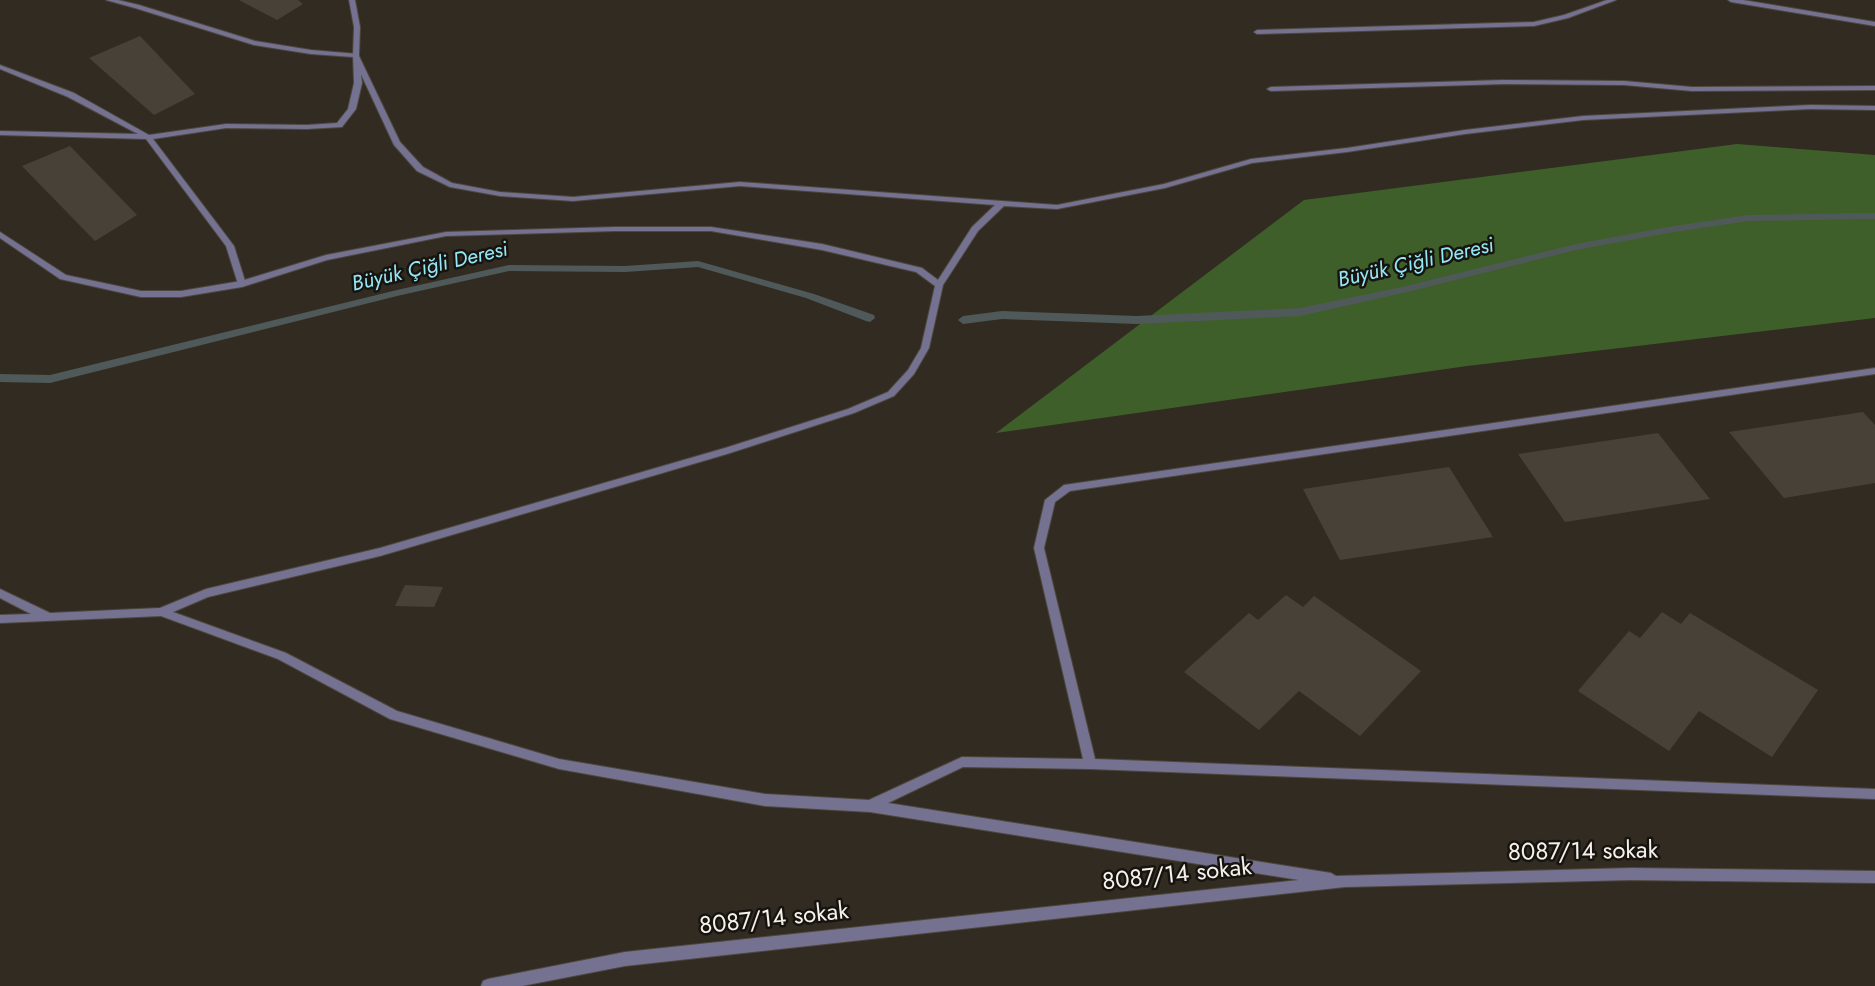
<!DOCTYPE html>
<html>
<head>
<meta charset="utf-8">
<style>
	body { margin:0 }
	canvas { display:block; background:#322b21 }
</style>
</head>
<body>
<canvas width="1875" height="986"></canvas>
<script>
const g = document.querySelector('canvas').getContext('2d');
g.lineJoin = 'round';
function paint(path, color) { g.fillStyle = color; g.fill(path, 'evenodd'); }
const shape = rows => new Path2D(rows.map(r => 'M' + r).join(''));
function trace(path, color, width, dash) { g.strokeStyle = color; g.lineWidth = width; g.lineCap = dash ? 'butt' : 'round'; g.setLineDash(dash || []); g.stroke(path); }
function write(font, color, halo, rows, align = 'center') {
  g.font = font + ' Jost,sans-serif'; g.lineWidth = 5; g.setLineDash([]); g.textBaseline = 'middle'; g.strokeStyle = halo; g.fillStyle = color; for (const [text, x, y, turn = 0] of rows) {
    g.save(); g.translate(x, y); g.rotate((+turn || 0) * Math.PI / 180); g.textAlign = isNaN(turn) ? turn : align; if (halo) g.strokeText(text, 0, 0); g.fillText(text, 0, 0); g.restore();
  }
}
const green = shape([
	[1737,144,1875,155,1875,318,1467,366,996,433,1304,200]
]);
const stream = shape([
	[1875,213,1875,219,1748,221,1668,233,1576,250,1407,292,1300,316,1137,324,1002,319,963,324,958,320,963,316,1002,311,1137,316,1300,308,1407,286,1576,244,1668,227,1748,215,1875,213],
	[698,261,814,294,874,315,875,318,870,322,866,321,806,298,698,267,625,272,509,271,397,296,50,383,0,382,0,374,50,375,397,290,509,265,625,266,698,261]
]);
const building = shape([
	[239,0,298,0,303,4,277,20],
	[140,36,195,94,154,115,89,58],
	[70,146,137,215,95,241,22,166],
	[1863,412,1875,425,1875,483,1784,498,1729,432],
	[1658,433,1710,499,1565,522,1518,454],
	[1449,467,1493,537,1340,560,1303,489],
	[405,585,443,587,434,607,395,606],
	[1286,595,1303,607,1314,596,1421,671,1360,736,1299,691,1259,730,1184,672,1249,613,1258,620],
	[1662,612,1681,624,1690,613,1818,690,1772,757,1699,711,1669,751,1578,691,1629,631,1640,638]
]);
const service = shape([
	[349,0,355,0,360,27,359,55,362,83,356,109,342,127,307,129,226,128,153,139,234,246,246,284,245,286,239,286,238,284,226,246,146,139,0,135,0,131,138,134,68,97,0,69,0,65,74,93,149,135,226,124,307,125,337,123,348,109,354,83,353,55,354,27,349,0]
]);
const minor = shape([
	[106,0,118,0,139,5,255,41,311,50,358,54,400,142,423,167,452,183,500,192,573,197,740,182,1057,205,1164,184,1251,159,1347,148,1465,130,1583,116,1810,105,1875,106,1875,110,1810,109,1583,120,1465,134,1347,152,1252,163,1165,188,1057,209,1004,206,978,231,943,285,929,348,914,374,894,396,854,413,727,454,380,556,208,597,173,612,286,653,397,711,559,759,765,794,869,800,962,757,1083,759,1034,548,1045,500,1064,485,1875,368,1875,374,1070,491,1055,502,1044,548,1095,759,1875,789,1875,799,1090,769,963,767,888,803,1331,873,1336,876,1631,868,1875,871,1875,883,1631,880,1345,887,625,966,522,986,481,986,483,981,488,979,625,952,1299,880,870,812,765,806,559,769,390,719,278,659,161,616,0,623,0,615,31,614,0,598,0,589,50,613,160,608,206,589,380,548,725,448,848,409,888,392,908,370,921,348,935,286,916,272,822,250,711,231,615,231,446,236,327,260,242,287,181,297,141,297,60,279,0,238,0,232,66,275,141,291,181,291,241,281,326,255,446,232,615,227,711,227,822,244,922,268,938,280,972,227,995,205,740,186,573,201,500,196,450,187,417,171,394,145,353,57,311,54,254,45,135,8,106,0],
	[1607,0,1616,0,1568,18,1534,26,1257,34,1254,32,1257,30,1534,22,1564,15,1607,0],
	[1728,0,1743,0,1875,22,1875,26,1731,2,1728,0],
	[1504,80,1624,81,1692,87,1875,86,1875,90,1692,91,1624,85,1504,84,1271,91,1267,89,1271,87,1504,80]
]);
const waterNames = [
	["Büyük Çiğli Deresi",1416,264,-13],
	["Büyük Çiğli Deresi",430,268,-13]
];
const nearStreetnames = [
	["8087/14 sokak",1583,853,-1],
	["8087/14 sokak",1177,876,-6],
	["8087/14 sokak",774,920,-6]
];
paint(green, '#3f5f2a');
paint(stream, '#505959');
paint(building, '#484137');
trace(service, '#4d473d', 2);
trace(minor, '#4d473d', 2);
paint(service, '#757291');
paint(minor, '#757291');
write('italic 21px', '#96e7f6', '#171410', waterNames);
write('24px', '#f6f2eb', '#171410', nearStreetnames);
</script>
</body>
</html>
